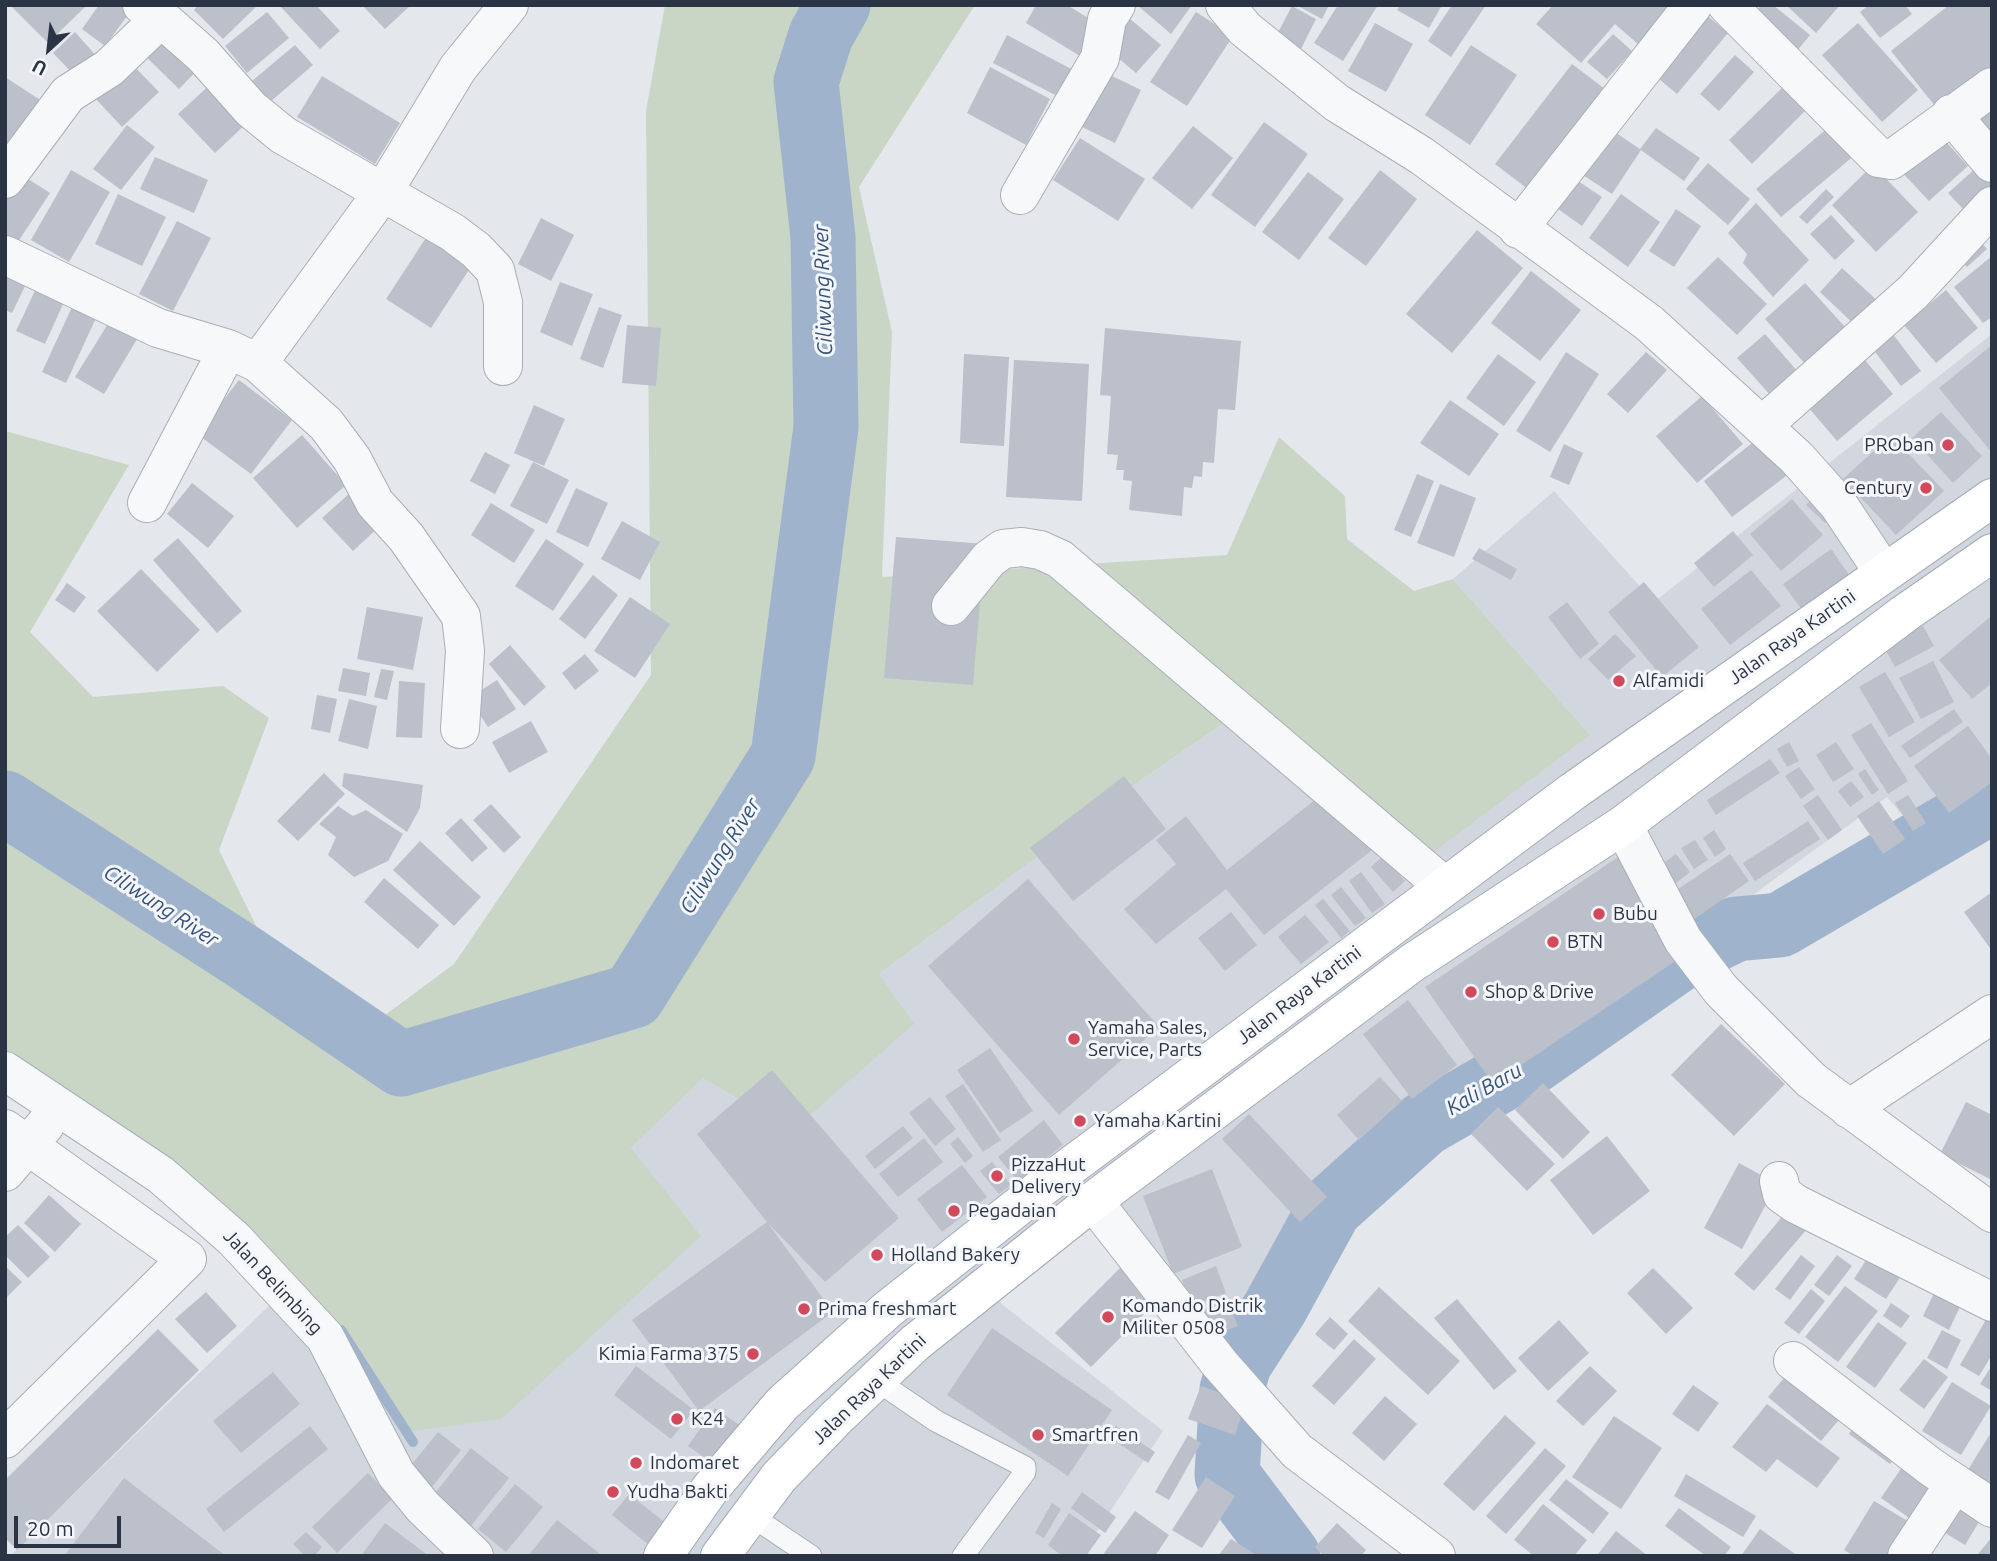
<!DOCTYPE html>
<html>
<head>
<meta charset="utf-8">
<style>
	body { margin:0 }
	#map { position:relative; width:1997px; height:1561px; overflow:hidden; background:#e4e7ec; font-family:Ubuntu,sans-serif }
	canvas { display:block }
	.frame { position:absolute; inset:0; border:7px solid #2b3445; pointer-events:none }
	.north { position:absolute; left:14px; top:14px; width:70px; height:70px; -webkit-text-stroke:5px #f4f6f9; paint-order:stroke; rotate:207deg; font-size:19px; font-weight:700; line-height:28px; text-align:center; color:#2b3445 }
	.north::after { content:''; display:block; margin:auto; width:24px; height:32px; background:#2b3445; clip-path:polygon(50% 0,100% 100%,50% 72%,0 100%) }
	.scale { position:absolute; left:14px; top:1516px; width:107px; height:32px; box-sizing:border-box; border:4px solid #2b3445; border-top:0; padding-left:9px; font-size:21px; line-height:24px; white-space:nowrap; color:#2b3445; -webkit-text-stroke:5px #f4f6f9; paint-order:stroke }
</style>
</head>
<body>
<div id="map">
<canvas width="1997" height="1561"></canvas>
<div class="frame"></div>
<div class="north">U</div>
<div class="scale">20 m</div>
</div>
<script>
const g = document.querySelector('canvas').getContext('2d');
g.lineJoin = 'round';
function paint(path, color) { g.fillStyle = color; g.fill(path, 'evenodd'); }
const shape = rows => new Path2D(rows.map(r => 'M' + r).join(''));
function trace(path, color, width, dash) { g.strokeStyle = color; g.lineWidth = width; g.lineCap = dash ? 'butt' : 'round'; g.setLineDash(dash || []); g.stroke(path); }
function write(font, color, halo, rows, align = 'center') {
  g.font = font + ' Ubuntu,sans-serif'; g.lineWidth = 6; g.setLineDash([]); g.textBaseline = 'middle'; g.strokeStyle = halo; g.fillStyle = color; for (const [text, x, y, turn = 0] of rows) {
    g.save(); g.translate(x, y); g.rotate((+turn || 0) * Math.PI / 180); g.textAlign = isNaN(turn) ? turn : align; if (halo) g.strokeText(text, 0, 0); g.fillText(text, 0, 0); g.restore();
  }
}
const built = shape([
	[1992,334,1992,795,1924,841,1887,797,1299,1226,1218,1372,1093,1222,998,1301,1163,1431,1081,1556,10,1556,276,1299,631,1148,703,1077,793,1129,879,974,1144,778,1234,716,1590,735,1453,579,1554,491,1654,602]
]);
const green = shape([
	[665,5,975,5,859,187,892,332,882,577,1227,555,1279,437,1345,496,1347,539,1414,591,1453,579,1590,735,1419,863,1234,716,1144,778,879,974,914,1024,793,1130,703,1078,631,1148,701,1236,501,1419,411,1431,102,1129,5,1066,5,431,129,465,30,632,93,697,223,686,269,718,219,850,266,946,369,1027,454,964,651,675,646,111]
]);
const stream = shape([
	[341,1330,413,1442]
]);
const river = shape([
	[5,803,247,959,401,1064,633,996,783,756,826,427,823,237,806,82,821,35,838,5],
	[1288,1556,1227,1475,1232,1390,1239,1364,1275,1308,1330,1208,1424,1124,1535,1060,1689,952,1736,929,1780,925,1992,801]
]);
const building = shape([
	[14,5,87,5,48,43,12,7],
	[99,5,128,5,133,8,105,46,82,29],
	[198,5,258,5,223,39,194,10],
	[279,5,316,5,340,31,320,49],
	[362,5,411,5,385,29],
	[1036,5,1067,5,1098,24,1080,56,1026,23],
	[1137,5,1192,5,1171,34],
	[1296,5,1329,5,1322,19],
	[1338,5,1378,5,1343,61,1314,43],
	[1400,5,1442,5,1429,28,1397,10],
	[1452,5,1486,5,1451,57,1428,41],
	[1553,5,1688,5,1647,52,1615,24,1581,63,1536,24],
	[1761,5,1773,5,1810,35,1792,57,1748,22],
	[1786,5,1840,5,1816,33],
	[1869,5,1905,5,1912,14,1880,38,1860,12],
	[1949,5,1992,5,1992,70,1939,111,1891,51],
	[1292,6,1316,19,1297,57,1272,44],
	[1698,8,1728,33,1677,94,1647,69],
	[267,12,289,38,247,73,225,46],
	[1196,12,1233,36,1187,106,1150,82],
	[1129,18,1161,45,1136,73,1105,47],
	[1375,23,1413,44,1386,92,1348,71],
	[1858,23,1918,90,1882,122,1822,55],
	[161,26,202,65,179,89,138,49],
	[75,32,99,59,78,79,53,53],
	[1613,34,1632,51,1607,79,1587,62],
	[1007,35,1075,71,1061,98,993,63],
	[295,45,313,65,270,102,252,81],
	[1471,45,1517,75,1470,145,1425,115],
	[1735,55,1754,72,1719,111,1700,94],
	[131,63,159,92,122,127,94,97],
	[1572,64,1613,95,1537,196,1495,164],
	[990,67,1050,99,1026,145,967,113],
	[1106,73,1141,90,1115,143,1080,126],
	[322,76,400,123,375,164,297,117],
	[5,77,48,105,5,169],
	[214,81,250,120,215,153,178,114],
	[1785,85,1808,108,1752,164,1729,140],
	[1992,103,1992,135,1976,116],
	[1837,120,1862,149,1781,217,1756,189],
	[1264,122,1308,154,1255,227,1211,195],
	[1601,123,1640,149,1656,128,1700,158,1684,181,1641,150,1612,194,1572,168],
	[127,125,155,147,121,190,93,169],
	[1193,126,1233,158,1192,209,1152,178],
	[1938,133,1968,166,1929,201,1899,169],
	[1080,138,1145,179,1118,221,1053,180],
	[155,157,208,180,194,213,140,189],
	[1708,163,1750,199,1728,225,1686,189],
	[1873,165,1918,212,1876,252,1832,205],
	[1977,167,1992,182,1992,189,1967,213,1948,193],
	[14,170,50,193,12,251,5,247,5,184],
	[71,170,110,192,69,262,31,240],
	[1380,170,1417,199,1366,266,1328,238],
	[1308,172,1344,199,1299,260,1262,232],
	[1578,181,1602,197,1582,226,1558,209],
	[1826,189,1834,197,1807,224,1799,217],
	[118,194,166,217,142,266,95,244],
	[1621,194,1660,222,1628,267,1589,238],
	[1756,203,1809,260,1773,297,1743,263,1747,254,1728,233],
	[1676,209,1701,226,1674,267,1649,251],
	[1831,215,1855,241,1835,260,1810,234],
	[541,218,574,235,551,281,518,264],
	[177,221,211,238,173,311,139,294],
	[431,230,476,259,431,328,386,299],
	[1477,230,1523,268,1452,353,1406,314],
	[1974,235,1987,249,1967,267,1954,253],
	[1992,256,1992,317,1983,323,1954,287],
	[1718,257,1767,304,1737,335,1687,288],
	[1842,268,1882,305,1859,329,1820,292],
	[1531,271,1581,310,1540,361,1491,323],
	[5,272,27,282,12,313,5,310],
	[40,280,68,293,45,344,16,331],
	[560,282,593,294,572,346,540,332],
	[1805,283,1846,328,1806,365,1765,319],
	[1946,290,1978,328,1936,363,1904,325],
	[72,307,96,318,66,383,42,372],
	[599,307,622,315,603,368,580,359],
	[114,314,142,331,104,394,75,377],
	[627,325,661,328,656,386,622,383],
	[1105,328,1241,341,1235,410,1218,409,1214,463,1203,462,1202,477,1194,476,1192,488,1184,487,1182,516,1129,510,1132,481,1123,480,1124,470,1116,470,1118,455,1107,454,1111,396,1100,395],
	[1889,329,1921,371,1901,386,1869,344],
	[1765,334,1799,373,1772,397,1737,358],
	[1992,345,1992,453,1939,388],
	[1566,352,1599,374,1550,452,1516,431],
	[1646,352,1667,370,1628,413,1607,394],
	[964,354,1009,357,1004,446,960,443],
	[1498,354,1536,382,1504,426,1466,398],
	[1864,359,1893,394,1837,441,1808,407],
	[1014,360,1089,364,1082,501,1006,497],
	[239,380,292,420,251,474,197,434],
	[1702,396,1743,444,1697,483,1656,436],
	[1450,400,1499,434,1469,476,1420,443],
	[534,405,565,419,544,466,514,453],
	[1941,412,1982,456,1953,483,1912,438],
	[302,435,346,485,297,528,253,478],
	[1891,435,1944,491,1896,535,1843,479],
	[1761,436,1790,473,1732,517,1704,481],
	[1564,444,1583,453,1569,485,1550,477],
	[485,452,510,465,495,494,470,481],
	[533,462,569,480,547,524,510,506],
	[1417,474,1434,481,1411,537,1394,530],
	[192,483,234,516,208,548,167,514],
	[1440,484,1476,498,1454,557,1417,543],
	[576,488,608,503,588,547,556,532],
	[350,493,381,525,353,551,322,518],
	[1818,493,1837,512,1825,523,1806,505],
	[1792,499,1823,535,1781,571,1750,534],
	[491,503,535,530,514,563,471,535],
	[622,521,660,542,640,580,601,559],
	[1733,531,1753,555,1714,587,1694,563],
	[896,537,985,544,973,685,884,678],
	[178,538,242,611,217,633,153,560],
	[546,539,584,564,553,611,515,586],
	[1479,548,1517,569,1511,580,1472,559],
	[1831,549,1850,576,1802,610,1783,584],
	[141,569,200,630,157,672,97,611],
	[1751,570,1781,606,1730,645,1701,609],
	[593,575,618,595,585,639,559,619],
	[1644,582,1699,647,1662,677,1608,612],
	[67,583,86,597,74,613,55,600],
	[630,597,670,624,635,678,594,651],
	[1567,602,1599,644,1580,659,1548,617],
	[367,607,423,617,413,670,357,659],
	[1990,617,1992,683,1972,699,1939,660],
	[1923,626,1934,646,1895,667,1884,647],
	[1615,634,1636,656,1608,680,1588,659],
	[510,645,546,687,524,706,489,664],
	[585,654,599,671,575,690,562,673],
	[1933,661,1954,702,1921,719,1899,678],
	[343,668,370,673,366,696,338,691],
	[381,669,394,671,387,700,374,697],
	[1885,672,1915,722,1889,737,1859,687],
	[497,680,516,709,488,727,469,698],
	[399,681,425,683,422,738,396,737],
	[317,695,337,699,330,733,311,729],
	[349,699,377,706,368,749,338,741],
	[1954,709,1963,722,1910,758,1901,746],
	[531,721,548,752,509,773,492,742],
	[1871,723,1908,781,1888,794,1851,735],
	[1968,726,1992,759,1992,782,1949,813,1914,766],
	[1789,742,1799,761,1787,767,1777,749],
	[1836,742,1854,769,1833,782,1816,755],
	[1770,759,1780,773,1716,815,1707,800],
	[1799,767,1815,789,1801,799,1785,776],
	[1865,769,1879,790,1872,795,1858,774],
	[324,773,345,794,298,841,277,821],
	[344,773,423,785,420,808,407,832,342,786],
	[1124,776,1166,829,1073,901,1030,848],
	[1851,781,1864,797,1850,807,1838,791],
	[1321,795,1372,850,1264,935,1226,889,1156,944,1124,909,1176,864,1156,840,1186,816,1227,870],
	[1818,795,1842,830,1828,840,1803,806],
	[1908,795,1926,823,1913,831,1895,803],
	[1879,801,1905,839,1883,854,1857,816],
	[491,804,521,837,504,853,473,820],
	[338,806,353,816,366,810,403,834,388,861,354,877,328,855,336,837,319,824],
	[461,818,488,848,472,862,445,833],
	[1808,821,1820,839,1755,881,1743,863],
	[1714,830,1726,849,1715,857,1703,838],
	[1695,840,1708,860,1694,869,1681,848],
	[420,841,481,897,454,926,393,870],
	[1624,853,1689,952,1493,1084,1425,987],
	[1676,854,1690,872,1667,890,1652,871],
	[1730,854,1749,881,1687,924,1668,896],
	[1383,856,1405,881,1393,892,1371,867],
	[1361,872,1385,904,1372,913,1349,881],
	[384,878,439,925,418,949,364,902],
	[1028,879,1159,1027,1059,1115,928,966],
	[1341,887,1366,918,1355,926,1331,895],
	[1992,892,1992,951,1964,912],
	[1323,899,1350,931,1341,938,1315,905],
	[1231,912,1257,945,1225,971,1198,938],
	[1305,915,1329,942,1301,964,1278,937],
	[1408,1000,1457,1065,1412,1099,1363,1034],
	[1721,1024,1785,1084,1734,1136,1671,1075],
	[990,1048,1033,1111,1000,1133,957,1070],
	[772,1070,899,1218,825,1282,767,1222,697,1134],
	[1380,1077,1402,1101,1359,1140,1337,1115],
	[1543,1083,1590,1132,1563,1159,1515,1110],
	[963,1084,1001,1140,983,1152,945,1096],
	[930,1097,956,1129,935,1146,909,1113],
	[1966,1102,1992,1115,1992,1180,1940,1154],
	[1498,1107,1555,1164,1527,1191,1471,1134],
	[1249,1114,1327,1197,1300,1222,1222,1139],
	[1044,1120,1063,1145,1018,1181,998,1157],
	[903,1126,913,1138,875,1169,865,1156],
	[1607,1136,1650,1191,1593,1235,1550,1180],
	[958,1137,973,1156,965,1163,950,1144],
	[924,1138,943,1162,898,1197,879,1174],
	[992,1162,1011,1185,999,1194,980,1171],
	[1739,1163,1777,1184,1742,1249,1704,1228],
	[962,1165,987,1197,942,1232,917,1199],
	[1212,1169,1242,1247,1173,1274,1143,1196],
	[49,1195,81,1224,55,1252,24,1223],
	[1792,1205,1813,1222,1754,1291,1734,1274],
	[767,1222,833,1312,699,1411,632,1320],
	[18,1225,50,1257,28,1278,5,1255,5,1237],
	[1873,1249,1905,1270,1886,1299,1854,1279],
	[1801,1255,1815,1266,1790,1300,1775,1289],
	[1837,1255,1852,1266,1829,1296,1814,1285],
	[5,1266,22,1282,5,1299],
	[1216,1266,1226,1293,1192,1306,1182,1280],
	[1121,1267,1156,1302,1091,1367,1055,1333],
	[1653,1268,1693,1308,1666,1334,1627,1293],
	[1942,1277,1968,1290,1949,1330,1923,1316],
	[1845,1286,1878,1311,1838,1362,1805,1337],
	[1379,1287,1460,1361,1428,1395,1348,1321],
	[1811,1289,1825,1301,1799,1334,1784,1323],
	[206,1292,237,1326,207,1353,175,1319],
	[1227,1299,1238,1326,1207,1337,1197,1311],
	[1457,1299,1517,1371,1494,1390,1434,1318],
	[1891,1303,1910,1316,1901,1328,1883,1316],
	[1992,1309,1992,1355,1979,1376,1960,1365],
	[1330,1317,1348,1334,1334,1350,1315,1334],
	[1559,1320,1589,1353,1548,1391,1518,1358],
	[1878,1322,1907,1343,1875,1388,1846,1367],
	[992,1328,1112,1410,1068,1476,947,1395],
	[158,1329,199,1370,17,1550,5,1538,5,1480],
	[1942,1330,1961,1340,1947,1369,1927,1358],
	[1354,1339,1376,1359,1334,1405,1312,1386],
	[1924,1359,1948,1377,1924,1409,1899,1390],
	[1795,1365,1848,1409,1821,1441,1768,1397],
	[1992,1365,1992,1391,1980,1384],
	[636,1366,694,1410,671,1439,614,1395],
	[1590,1366,1617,1391,1583,1426,1556,1401],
	[273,1372,300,1404,241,1453,213,1421],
	[1952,1382,1991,1406,1961,1455,1922,1431],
	[1693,1385,1719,1403,1698,1432,1672,1414],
	[1201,1386,1246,1402,1235,1435,1188,1419],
	[1385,1396,1417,1424,1384,1461,1352,1433],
	[1767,1404,1840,1458,1817,1488,1777,1459,1766,1472,1732,1447],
	[715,1408,742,1427,715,1465,688,1446],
	[1505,1415,1536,1443,1474,1511,1443,1484],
	[1614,1416,1662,1448,1621,1509,1572,1477],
	[1861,1416,1903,1446,1890,1464,1849,1434],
	[310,1426,328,1449,224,1532,206,1509],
	[1116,1426,1155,1452,1148,1463,1109,1437],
	[1992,1431,1992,1489,1966,1473],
	[438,1432,461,1450,432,1487,408,1469],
	[1188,1435,1201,1443,1169,1500,1155,1492],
	[471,1448,509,1478,466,1532,428,1502],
	[1545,1448,1566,1466,1506,1534,1486,1516],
	[1911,1454,1953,1483,1922,1527,1881,1498],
	[368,1473,393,1498,337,1553,312,1527],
	[1686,1474,1756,1516,1743,1537,1674,1496],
	[1206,1477,1235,1496,1202,1548,1172,1530],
	[124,1478,226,1556,64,1556],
	[1566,1479,1609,1513,1593,1534,1549,1500],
	[515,1484,543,1507,506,1552,478,1529],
	[1955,1487,1988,1507,1965,1545,1932,1525],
	[1082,1492,1116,1517,1105,1533,1071,1508],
	[629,1494,667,1524,650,1546,612,1515],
	[1874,1501,1918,1527,1901,1556,1854,1556,1844,1550],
	[1052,1503,1061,1509,1044,1538,1035,1533],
	[1543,1504,1587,1540,1574,1556,1534,1556,1514,1540],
	[1679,1508,1731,1547,1724,1556,1706,1556,1665,1526],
	[1135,1511,1169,1535,1155,1556,1102,1556],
	[1069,1513,1101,1535,1086,1556,1062,1556,1048,1545],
	[557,1520,599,1553,597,1556,528,1556],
	[385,1523,429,1556,361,1556],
	[1337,1523,1366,1550,1361,1556,1324,1556,1315,1547],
	[1760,1529,1798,1556,1741,1556],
	[1616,1531,1648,1556,1601,1556,1598,1554],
	[306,1532,322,1547,314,1556,305,1556,293,1544],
	[1992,1537,1992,1556,1980,1556,1978,1554],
	[1231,1539,1258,1556,1218,1556]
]);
const service = shape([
	[876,1380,936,1421,1025,1467,1025,1472,963,1556],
	[750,1515,811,1556]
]);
const minor = shape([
	[142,5,161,18,203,55,251,109,283,135,452,232,476,250,495,270,503,302,503,366],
	[1225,5,1245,29,1337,103,1422,156,1649,323,1797,458,1838,504,1884,573],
	[1727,5,1879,158,1891,160,1992,87],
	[1951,114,1992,163],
	[5,179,68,94,109,68,161,18],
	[1020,195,1100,58,1107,19,1116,5],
	[1518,229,1693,5],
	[5,255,158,328,228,349,258,363,326,424,352,459,375,503,406,537,461,616,465,651,460,729],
	[258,363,383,192,458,68,509,5],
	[1763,425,1913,292,1992,206],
	[147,503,228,349],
	[951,606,989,559,1003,549,1022,547,1040,550,1060,559,1444,886],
	[1623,825,1683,940,1721,990,1811,1080,1992,1213],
	[5,1071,161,1175,234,1239,325,1337,396,1474,423,1507,474,1556],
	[1849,1109,1992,1014],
	[5,1129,187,1259,5,1439],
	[5,1172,45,1125],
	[1779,1181,1782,1194,1796,1204,1992,1302],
	[1093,1201,1220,1364,1297,1451,1436,1556],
	[1793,1361,1931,1467,1992,1508],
	[1907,1556,1955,1483]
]);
const primary = shape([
	[663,1556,710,1489,782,1404,887,1310,1044,1186,1572,792,1992,498],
	[720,1556,779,1477,836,1418,915,1343,1093,1201,1412,963,1623,825,1904,614,1992,553]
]);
const markers = [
	[1948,445,7,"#d1495b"],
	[1926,488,7,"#d1495b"],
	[1619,681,7,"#d1495b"],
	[1599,914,7,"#d1495b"],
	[1553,942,7,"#d1495b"],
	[1471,992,7,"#d1495b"],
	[1074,1039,7,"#d1495b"],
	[1080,1121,7,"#d1495b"],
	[997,1176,7,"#d1495b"],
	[954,1211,7,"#d1495b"],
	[877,1255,7,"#d1495b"],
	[804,1309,7,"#d1495b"],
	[1108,1317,7,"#d1495b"],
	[753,1354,7,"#d1495b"],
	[677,1419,7,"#d1495b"],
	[1038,1435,7,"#d1495b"],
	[636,1463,7,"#d1495b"],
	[613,1492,7,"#d1495b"]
];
const poiNames = [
	["PROban",1934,445,"right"],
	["Century",1912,488,"right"],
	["Alfamidi",1633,681],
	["Bubu",1613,914],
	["BTN",1567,942],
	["Shop & Drive",1485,992],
	["Yamaha Sales,",1088,1028],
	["Service, Parts",1088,1050],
	["Yamaha Kartini",1094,1121],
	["PizzaHut",1011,1165],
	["Delivery",1011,1187],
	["Pegadaian",968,1211],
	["Holland Bakery",891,1255],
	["Komando Distrik",1122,1306],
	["Militer 0508",1122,1328],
	["Prima freshmart",818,1309],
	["Kimia Farma 375",739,1354,"right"],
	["K24",691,1419],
	["Smartfren",1052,1435],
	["Indomaret",650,1463],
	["Yudha Bakti",627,1492]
];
const streetNames = [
	["Jalan Raya Kartini",1792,637,-35],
	["Jalan Raya Kartini",1299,995,-37],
	["Jalan Belimbing",273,1282,47],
	["Jalan Raya Kartini",869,1389,-44]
];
const waterNames = [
	["Ciliwung River",823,290,-92],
	["Ciliwung River",720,856,-58],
	["Ciliwung River",161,906,33],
	["Kali Baru",1484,1089,-30]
];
paint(built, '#d2d6de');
paint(green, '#c9d6c5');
trace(stream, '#9fb4cc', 10);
trace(river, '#9fb4cc', 65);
paint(building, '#bbc0ca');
trace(service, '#a9aeb7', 23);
trace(minor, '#a9aeb7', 40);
trace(primary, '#a3abb8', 40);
trace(service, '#f7f8fa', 21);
trace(minor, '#f7f8fa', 38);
trace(primary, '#fff', 38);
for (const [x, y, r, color] of markers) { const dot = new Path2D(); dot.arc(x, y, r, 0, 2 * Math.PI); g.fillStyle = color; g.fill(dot); trace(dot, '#f4f6f9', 2.5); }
write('19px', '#2b3445', '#f4f6f9', poiNames, 'left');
write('19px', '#2b3445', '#f4f6f9', streetNames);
write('italic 21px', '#34527a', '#f4f6f9', waterNames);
</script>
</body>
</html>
